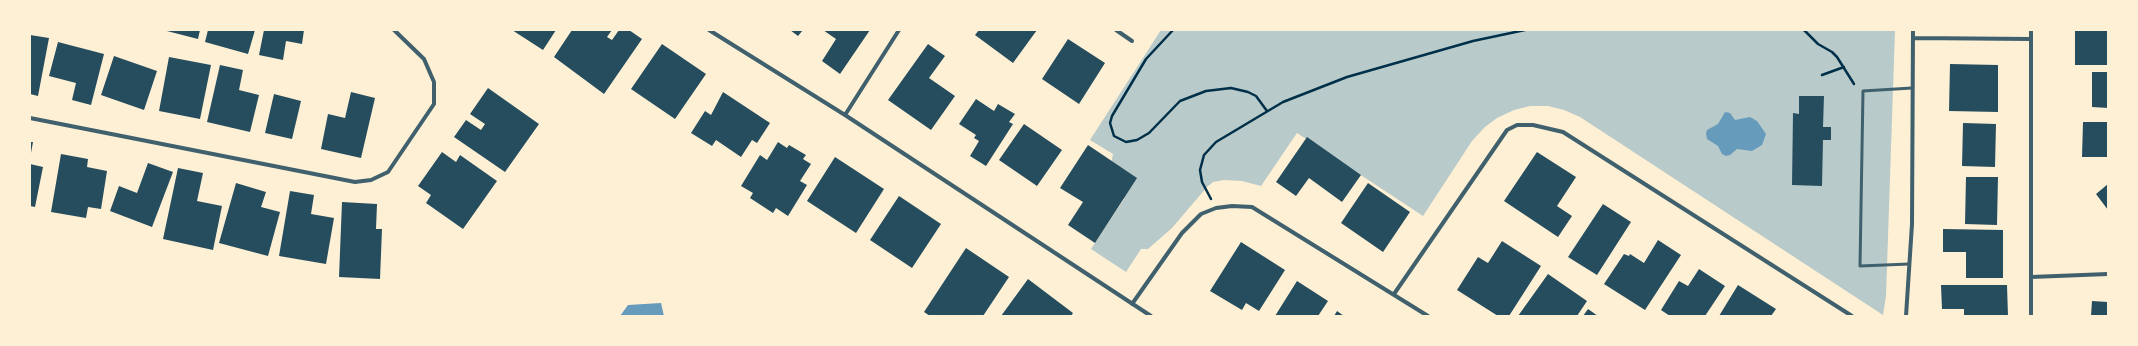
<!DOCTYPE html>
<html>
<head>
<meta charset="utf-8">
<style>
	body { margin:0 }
	#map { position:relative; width:2138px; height:346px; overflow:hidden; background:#fdf0d5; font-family:Arial,sans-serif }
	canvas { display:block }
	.frame { position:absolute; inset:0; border:31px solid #fdf0d5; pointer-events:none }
</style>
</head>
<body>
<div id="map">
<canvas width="2138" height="346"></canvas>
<div class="frame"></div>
</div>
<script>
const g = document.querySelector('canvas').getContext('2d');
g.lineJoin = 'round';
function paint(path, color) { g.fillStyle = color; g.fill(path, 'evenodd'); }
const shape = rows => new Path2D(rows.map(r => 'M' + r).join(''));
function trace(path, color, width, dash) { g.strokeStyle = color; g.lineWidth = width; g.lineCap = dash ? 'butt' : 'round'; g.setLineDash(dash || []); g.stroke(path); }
const green = shape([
	[1161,30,1895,30,1886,296,1883,315,1580,117,1564,110,1548,106,1530,106,1514,110,1497,118,1485,127,1472,141,1423,216,1297,133,1261,186,1242,181,1224,180,1213,182,1207,187,1172,228,1148,249,1141,249,1126,272,1091,249,1124,199,1111,164,1113,154,1090,140]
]);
const water = shape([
	[1725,112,1730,113,1735,120,1750,117,1757,121,1766,134,1762,145,1752,151,1737,149,1730,155,1726,156,1722,154,1718,146,1707,139,1706,133,1707,130,1718,124],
	[661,303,664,316,620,316,628,305]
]);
const building = shape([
	[163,30,200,30,198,39],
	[208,30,255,30,248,54,205,42],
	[264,30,304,30,302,44,286,41,283,60,259,55],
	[512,30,556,30,543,50],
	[572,30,612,30,607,37,612,40,619,30,629,30,642,39,604,94,554,57],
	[790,30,803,30,798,36],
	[823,30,870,30,840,74,822,61,836,39],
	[979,30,1037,30,1013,63,975,35],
	[2075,30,2108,30,2108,65,2075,65],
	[30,35,49,38,38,96,30,94],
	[1068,39,1105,63,1079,104,1042,79],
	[58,42,104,54,91,105,72,100,76,83,49,76],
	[662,44,706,74,675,119,631,89],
	[928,44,945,56,929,78,955,96,931,130,888,100],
	[114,56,157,71,144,110,101,95],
	[169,57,211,65,200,119,159,111],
	[1950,64,1998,65,1998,112,1949,111],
	[220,65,243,70,239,90,259,95,250,132,207,122],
	[2092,72,2108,72,2108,108,2092,107],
	[488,88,539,124,505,172,454,137,466,120,481,130,485,124,470,114],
	[351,92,375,98,361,158,321,149,328,114,345,118],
	[723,92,770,123,757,143,752,140,741,157,716,140,712,146,691,133,705,111,711,115],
	[274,94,301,101,292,139,265,133],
	[1799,96,1824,96,1823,127,1831,127,1831,140,1823,140,1822,186,1792,185,1793,113,1799,114],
	[976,99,994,111,998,104,1015,114,1009,122,1013,124,986,166,970,156,979,141,974,138,976,135,959,124],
	[2083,122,2108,122,2108,157,2082,157],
	[1963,123,1996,124,1995,167,1962,166],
	[1024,124,1062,150,1037,186,999,160],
	[1307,137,1361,175,1342,202,1309,178,1296,196,1276,182],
	[30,142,33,142,31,153,30,153],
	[778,142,787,148,789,145,806,155,803,159,811,164,800,181,807,185,788,216,776,208,773,213,750,198,753,193,741,186,760,155,767,160],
	[1088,145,1137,178,1095,243,1068,225,1083,202,1060,188],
	[442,152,456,162,460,155,497,181,463,229,426,203,431,195,418,186],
	[1537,152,1576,177,1557,206,1572,216,1558,237,1504,201],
	[61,154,88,159,87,167,107,171,101,209,88,207,86,218,51,212],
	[835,157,884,189,856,233,807,201],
	[148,163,173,172,152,227,110,211,119,186,137,193],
	[30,164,43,167,35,207,30,206],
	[178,168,203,173,197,201,222,206,213,250,163,239],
	[1966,177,1998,177,1997,225,1965,224],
	[236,183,266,192,261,207,280,212,268,256,219,243],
	[1368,183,1410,212,1383,252,1341,223],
	[2108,184,2108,210,2096,194],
	[290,191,314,195,311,214,334,218,326,264,279,256],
	[899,196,941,224,912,268,870,240],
	[342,202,377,204,376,229,382,229,380,279,339,277],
	[1603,204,1631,222,1597,275,1568,257],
	[1943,229,2003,230,2003,278,1966,278,1966,252,1943,252],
	[1658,240,1681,255,1645,310,1604,284,1624,254,1629,256,1630,254,1644,263],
	[1502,241,1541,266,1509,316,1498,316,1457,290,1478,257,1488,263],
	[1241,242,1285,270,1259,311,1246,303,1242,310,1210,291],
	[966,248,1009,277,983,316,930,316,924,312],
	[1699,269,1725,286,1705,316,1670,316,1661,310,1679,281,1688,286],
	[1548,274,1587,301,1577,316,1518,316],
	[1028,279,1073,313,1071,316,1001,316],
	[1297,281,1328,301,1318,316,1275,316],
	[1738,285,1776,309,1771,316,1719,316],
	[1941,285,2007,285,2008,316,1964,316,1964,309,1942,309],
	[2092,301,2108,302,2108,316,2091,316],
	[1588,309,1598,316,1583,316],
	[1337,311,1344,316,1334,316]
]);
const path = shape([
	[1173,30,1146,59,1112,116,1110,123,1114,136,1126,142,1137,140,1149,133,1180,101,1206,91,1231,88,1248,92,1256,96,1267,111],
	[1804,30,1818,44,1832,52,1837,57,1854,84],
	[1822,75,1844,67],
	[1211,199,1202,182,1200,170,1204,155,1216,142,1283,102,1347,77,1473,41,1525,30]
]);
const service = shape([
	[1909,264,1860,266,1863,91,1912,88]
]);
const minor = shape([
	[709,30,845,115,1151,316],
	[1116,30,1132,41],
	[2031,30,2031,316],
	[1913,38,2031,39],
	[845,115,899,30],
	[30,118,355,182,371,180,388,172,434,104,434,82,424,59,394,30],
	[2031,277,2108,274],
	[1394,294,1507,130,1517,125,1533,125,1563,132,1852,316],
	[1132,304,1182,233,1201,214,1216,208,1232,206,1252,207,1428,316],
	[1906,316,1912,224,1913,30]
]);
paint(green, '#b9caca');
paint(water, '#669bbc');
paint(building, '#264d5e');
trace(path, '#003049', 2.5);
trace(service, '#3f606c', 3);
trace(minor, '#3f606c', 4);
</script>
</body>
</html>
